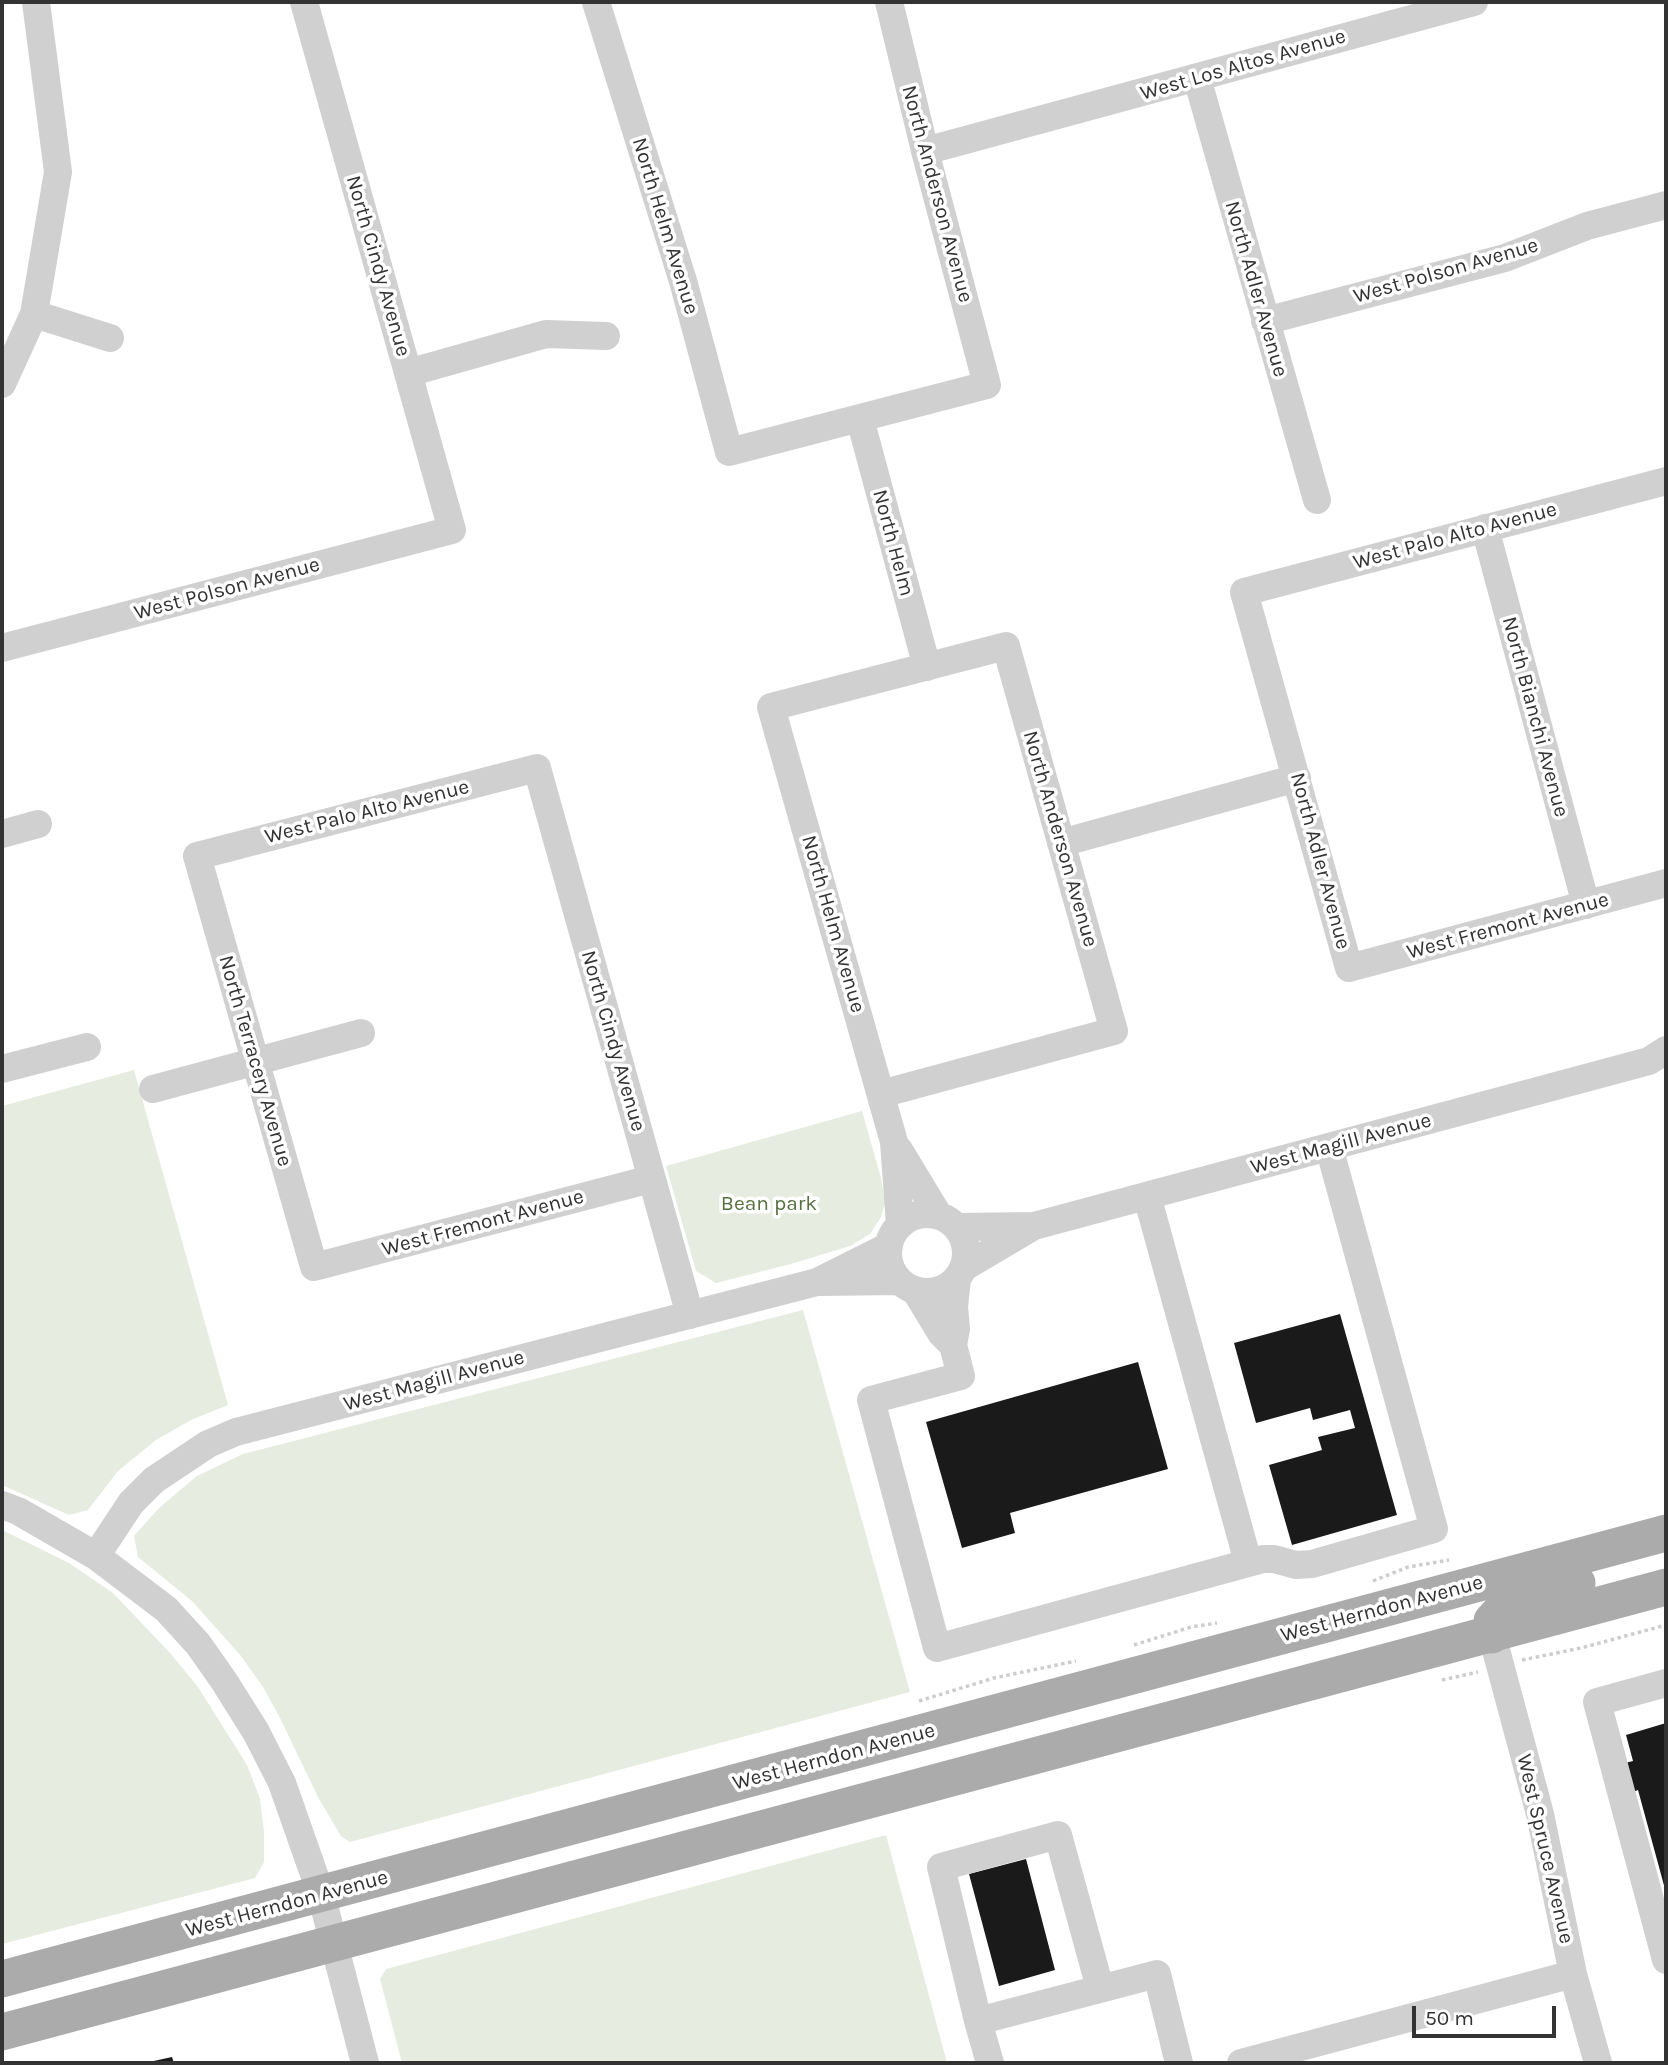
<!DOCTYPE html>
<html>
<head>
<meta charset="utf-8">
<style>
	body { margin:0 }
	#map { position:relative; width:1668px; height:2065px; overflow:hidden; background:#fff; font-family:Karla,sans-serif }
	canvas { display:block }
	.frame { position:absolute; inset:0; border:4px solid #333; pointer-events:none }
	.scale { position:absolute; left:1412px; top:2006px; width:144px; height:32px; box-sizing:border-box; border:4px solid #333; border-top:0; padding-left:9px; font-size:21px; line-height:24px; white-space:nowrap; color:#333; -webkit-text-stroke:5px #fff; paint-order:stroke }
</style>
</head>
<body>
<div id="map">
<canvas width="1668" height="2065"></canvas>
<div class="frame"></div>
<div class="scale">50 m</div>
</div>
<script>
const g = document.querySelector('canvas').getContext('2d');
g.lineJoin = 'round';
function paint(path, color) { g.fillStyle = color; g.fill(path, 'evenodd'); }
const shape = rows => new Path2D(rows.map(r => 'M' + r).join(''));
function trace(path, color, width, dash) { g.strokeStyle = color; g.lineWidth = width; g.lineCap = dash ? 'butt' : 'round'; g.setLineDash(dash || []); g.stroke(path); }
function write(font, color, halo, rows, align = 'center') {
  g.font = font + ' Karla,sans-serif'; g.lineWidth = 7; g.setLineDash([]); g.textBaseline = 'middle'; g.strokeStyle = halo; g.fillStyle = color; for (const [text, x, y, turn = 0] of rows) {
    g.save(); g.translate(x, y); g.rotate((+turn || 0) * Math.PI / 180); g.textAlign = isNaN(turn) ? turn : align; if (halo) g.strokeText(text, 0, 0); g.fillText(text, 0, 0); g.restore();
  }
}
const green = shape([
	[134,1070,228,1405,191,1420,156,1440,118,1471,88,1510,69,1515,2,1485,2,1106],
	[862,1111,881,1178,885,1203,881,1217,870,1234,850,1246,791,1264,716,1283,696,1271,666,1166],
	[803,1310,910,1692,350,1842,341,1836,319,1799,280,1718,263,1687,241,1656,192,1601,138,1557,134,1536,159,1508,197,1476,243,1454],
	[2,1530,69,1563,113,1593,171,1654,198,1687,247,1765,260,1799,264,1832,264,1862,255,1878,2,1944],
	[886,1835,947,2063,402,2063,380,1979,386,1969]
]);
const building = shape([
	[1340,1314,1397,1515,1292,1545,1269,1465,1322,1450,1318,1437,1355,1428,1350,1410,1313,1420,1310,1408,1256,1423,1234,1343],
	[1138,1362,1168,1469,1010,1513,1015,1533,962,1548,926,1422],
	[1666,1723,1666,1888,1665,1889,1638,1790,1633,1792,1625,1763,1633,1761,1626,1735],
	[1026,1859,1055,1970,999,1986,969,1874],
	[172,2057,174,2063,150,2063,149,2062]
]);
const path = shape([
	[1373,1581,1408,1567,1449,1560],
	[1134,1645,1191,1627,1217,1623],
	[1522,1660,1581,1648,1666,1625],
	[1442,1680,1478,1672],
	[919,1701,994,1678,1076,1661]
]);
const minor = shape([
	[596,2,683,281,729,452,987,385,925,151,889,2],
	[1197,78,1317,500],
	[925,151,1474,2],
	[34,314,110,338],
	[1265,321,1505,258,1587,226,1666,205],
	[408,373,546,334,606,336],
	[2,384,34,314,58,172,36,2],
	[860,419,927,667],
	[1666,481,1244,592,1349,968,1666,883],
	[1485,528,1586,905],
	[2,648,452,530,304,2],
	[2,834,38,824],
	[1061,843,1297,778],
	[2,1069,87,1047],
	[153,1089,361,1033],
	[881,1094,1114,1031,1006,646,771,707,894,1142,900,1225],
	[899,1150,939,1216],
	[651,1179,314,1267,197,856,537,768,690,1315],
	[1147,1196,1248,1562],
	'888 1253a39 39 0 1 1 78 0a39 39 0 1 1-78 0Z',
	[956,1227,1034,1226],
	[963,1268,1034,1226,1649,1061,1666,1050],
	[957,1279,954,1307,956,1329,953,1345,961,1376,871,1400,937,1648,1263,1559,1274,1559,1296,1565,1312,1564,1434,1529,1329,1147],
	[820,1282,899,1281],
	[915,1290,941,1333,953,1345],
	[2,1505,18,1511,96,1556,166,1609,198,1644,224,1681,256,1732,282,1783,321,1894,365,2063],
	[96,1556,131,1503,154,1480,208,1444,236,1432,817,1282,889,1246],
	[1492,1635,1540,1814,1573,1974,1598,2063],
	[1666,1683,1597,1702,1666,1960],
	[978,2021,941,1867,1058,1835,1100,1988],
	[990,2063,978,2021,1157,1974,1179,2063],
	[1241,2063,1573,1974]
]);
const major = shape([
	[1492,1635,1492,1621,1507,1605,1522,1599,1577,1583],
	[2,1979,1666,1533],
	[2,2032,1666,1587]
]);
const streetNames = [
	["West Los Altos Avenue",1243,65,-16],
	["North Anderson Avenue",937,194,75],
	["North Helm Avenue",665,226,73],
	["North Cindy Avenue",378,266,74],
	["West Polson Avenue",1446,271,-16],
	["North Adler Avenue",1256,289,74],
	["West Palo Alto Avenue",1455,536,-15],
	["North Helm",893,543,75],
	["West Polson Avenue",227,589,-15],
	["North Bianchi Avenue",1535,717,75],
	["West Palo Alto Avenue",367,812,-14],
	["North Anderson Avenue",1060,839,74],
	["North Adler Avenue",1320,861,75],
	["North Helm Avenue",833,924,74],
	["West Fremont Avenue",1508,926,-15],
	["North Cindy Avenue",613,1041,74],
	["North Terracery Avenue",255,1061,74],
	["West Magill Avenue",1341,1144,-15],
	["West Fremont Avenue",483,1223,-15],
	["West Magill Avenue",434,1381,-15],
	["West Herndon Avenue",1382,1609,-15],
	["West Herndon Avenue",834,1757,-15],
	["West Spruce Avenue",1545,1849,77],
	["West Herndon Avenue",287,1904,-15]
];
const parkNames = [
	["Bean park",769,1204]
];
paint(green, '#e6ecdf');
paint(building, '#1a1a1a');
trace(path, '#cdcdcd', 3.5, [3.5, 3.5]);
trace(minor, '#d0d0d0', 28);
trace(major, '#ababab', 37);
write('21px', '#333', '#fff', streetNames);
write('21px', '#56703f', '#fff', parkNames);
</script>
</body>
</html>
